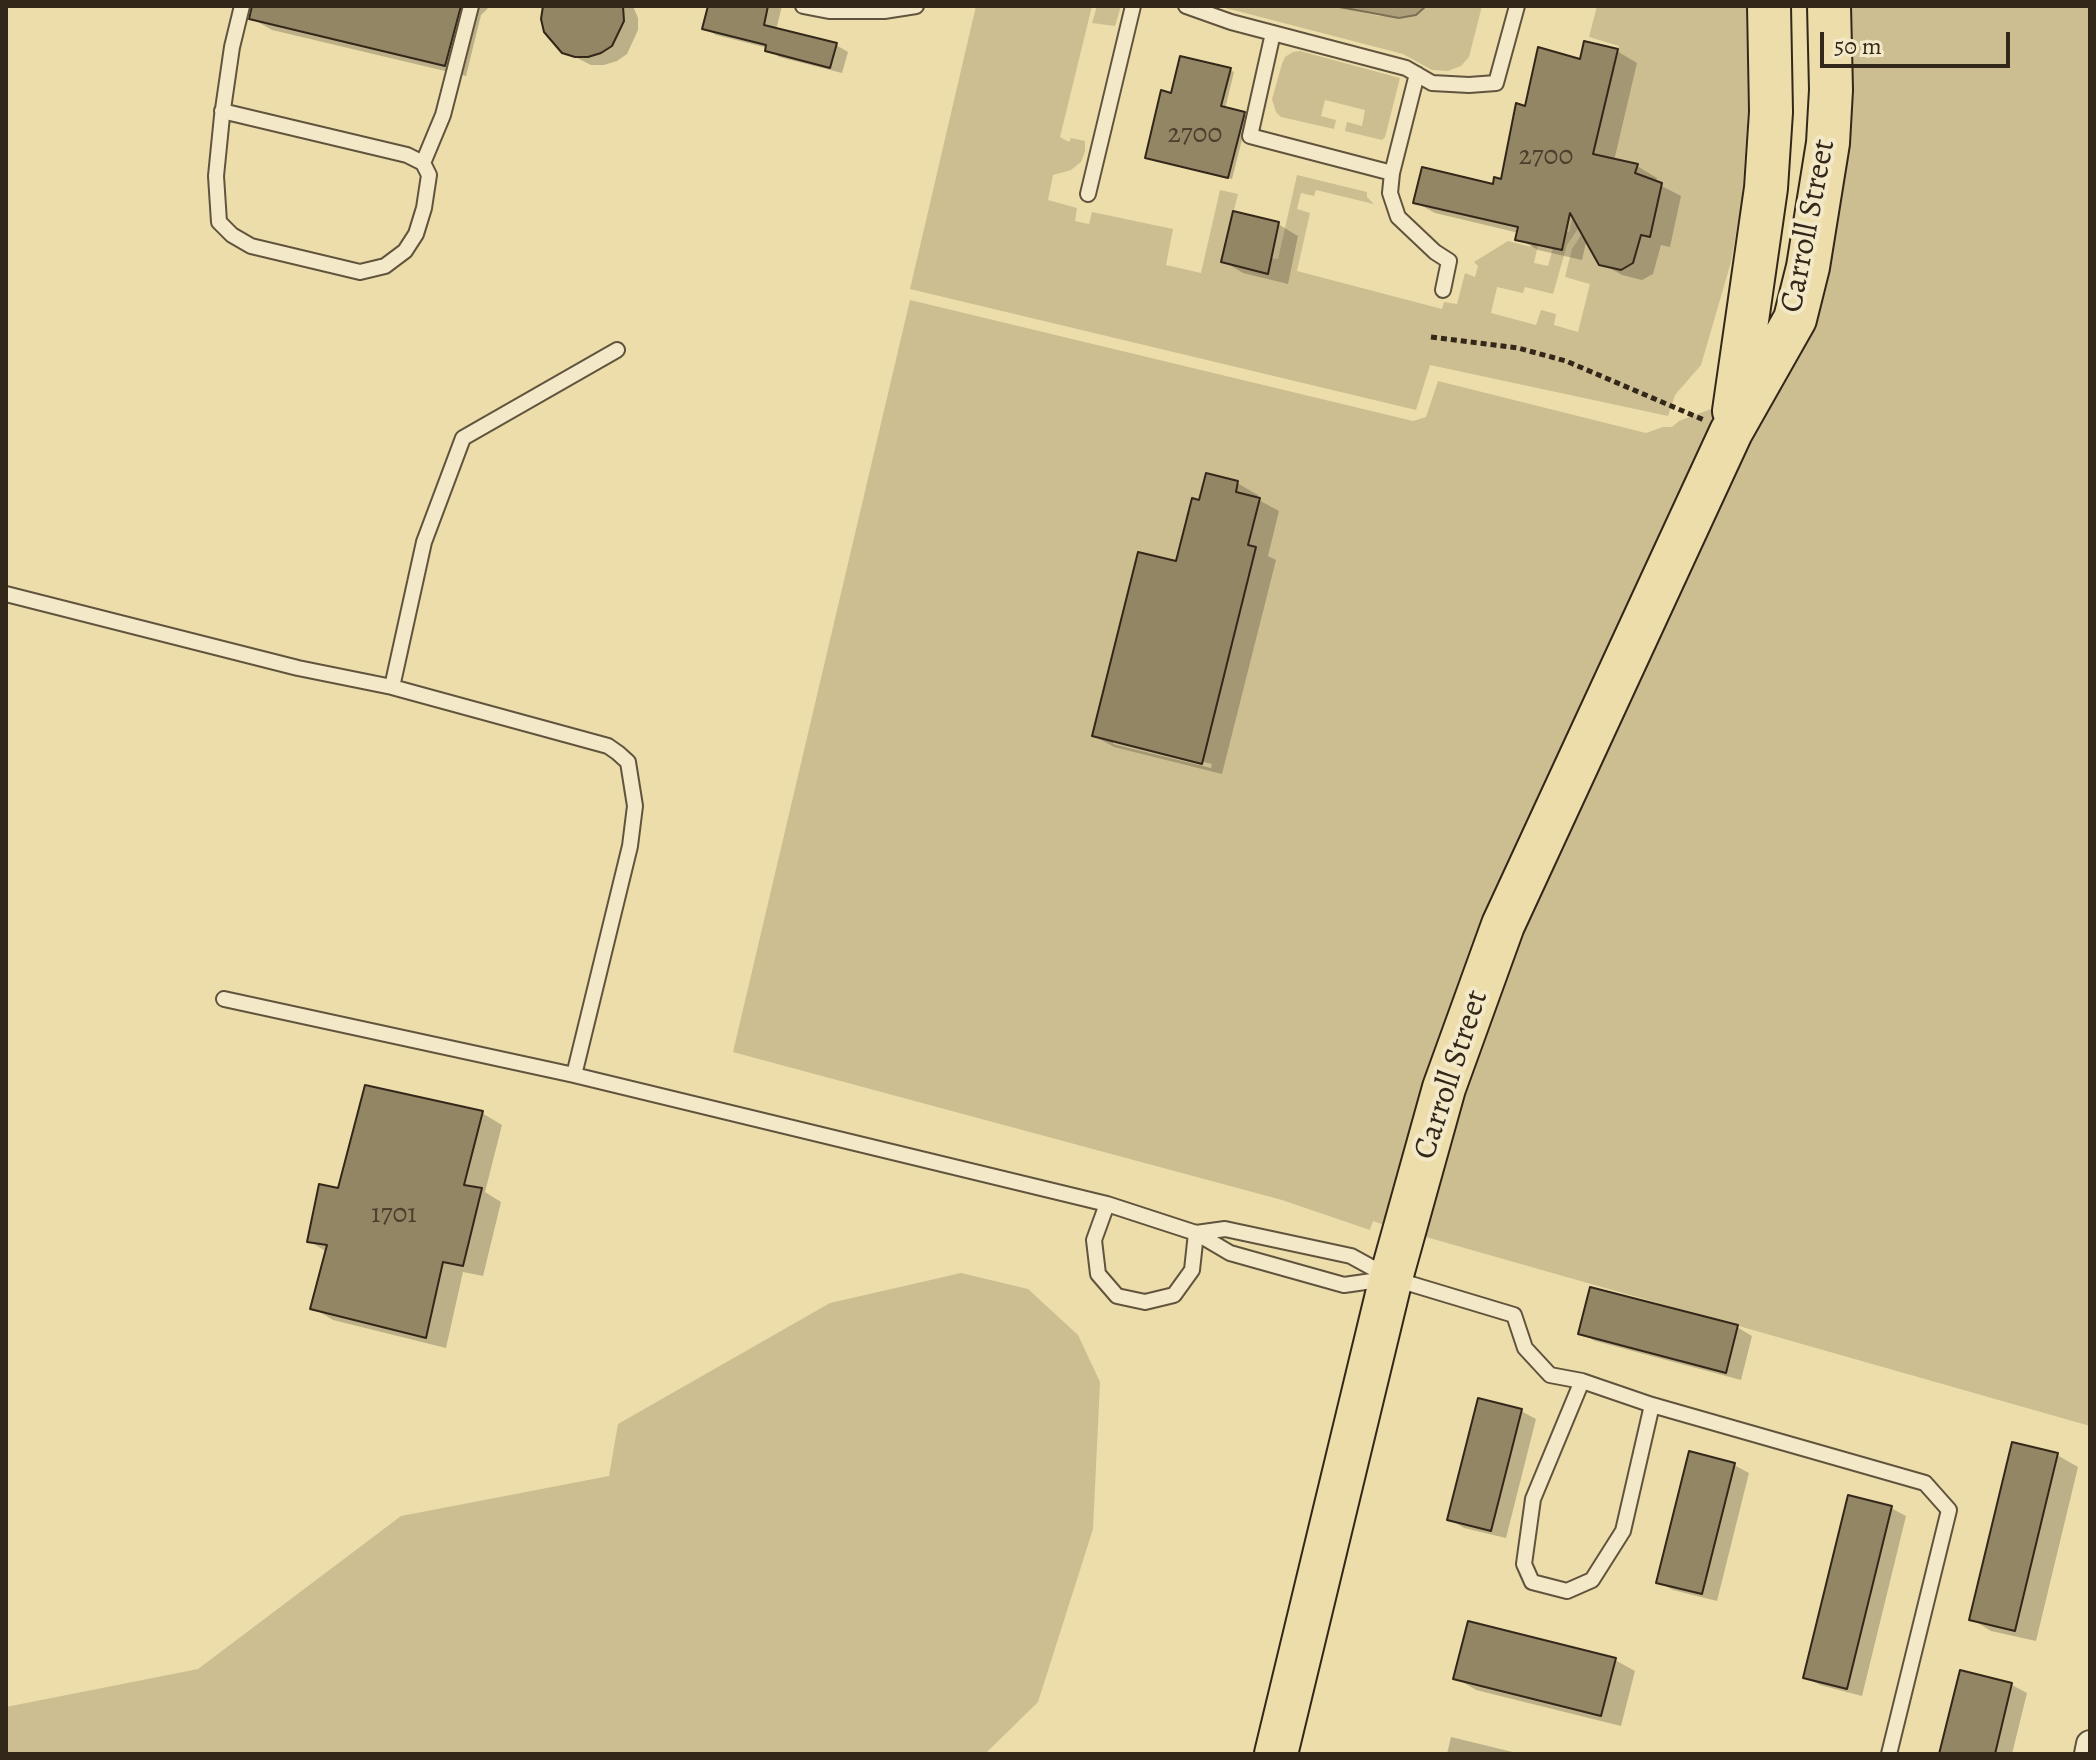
<!DOCTYPE html>
<html>
<head>
<meta charset="utf-8">
<style>
	body { margin:0 }
	#map { position:relative; width:2096px; height:1760px; overflow:hidden; background:#ecddaa; font-family:Alegreya,serif }
	canvas { display:block }
	.frame { position:absolute; inset:0; border:8px solid #33271a; pointer-events:none }
	.scale { position:absolute; left:1820px; top:32px; width:190px; height:36px; box-sizing:border-box; border:4px solid #33271a; border-top:0; padding-left:10px; font-size:24px; line-height:28px; white-space:nowrap; color:#33271a; -webkit-text-stroke:6px #f3e9c8; paint-order:stroke }
</style>
</head>
<body>
<div id="map">
<canvas width="2096" height="1760"></canvas>
<div class="frame"></div>
<div class="scale">50 m</div>
</div>
<script>
const g = document.querySelector('canvas').getContext('2d');
g.lineJoin = 'round';
function paint(path, color) { g.fillStyle = color; g.fill(path, 'evenodd'); }
const shape = rows => new Path2D(rows.map(r => 'M' + r).join(''));
function trace(path, color, width, dash) { g.strokeStyle = color; g.lineWidth = width; g.lineCap = dash ? 'butt' : 'round'; g.setLineDash(dash || []); g.stroke(path); }
function write(font, color, halo, rows, align = 'center') {
  g.font = font + ' Alegreya,serif'; g.lineWidth = 8; g.setLineDash([]); g.textBaseline = 'middle'; g.strokeStyle = halo; g.fillStyle = color; for (const [text, x, y, turn = 0] of rows) {
    g.save(); g.translate(x, y); g.rotate((+turn || 0) * Math.PI / 180); g.textAlign = isNaN(turn) ? turn : align; if (halo) g.strokeText(text, 0, 0); g.fillText(text, 0, 0); g.restore();
  }
}
const green = shape([
	[976,6,1092,6,1060,137,1069,142,1071,138,1085,141,1085,151,1081,162,1071,170,1053,175,1048,200,1077,208,1075,221,1089,224,1092,212,1173,229,1166,265,1201,273,1220,190,1238,194,1221,262,1267,274,1270,258,1278,259,1297,175,1367,192,1367,197,1374,204,1316,190,1314,196,1301,193,1297,209,1310,213,1297,271,1442,309,1444,302,1457,304,1465,273,1475,277,1478,266,1474,262,1508,241,1531,247,1532,243,1538,245,1534,263,1548,266,1553,248,1566,232,1569,232,1577,199,1592,208,1567,245,1553,294,1525,287,1523,293,1497,287,1491,313,1536,325,1541,310,1556,314,1554,325,1578,332,1590,284,1565,277,1572,249,1595,213,1641,235,1650,236,1662,183,1635,173,1638,165,1583,169,1599,128,1619,46,1589,37,1597,6,1746,6,1748,112,1742,198,1731,262,1701,365,1675,395,1668,416,1430,365,1416,410,910,289],
	[1097,6,1121,6,1115,26,1092,23],
	[1218,6,1334,6,1379,16,1416,15,1426,6,1482,6,1469,57,1461,66,1448,71,1432,70,1403,54],
	[1844,6,2090,6,2090,1426,1419,1235,1516,930,1740,446,1808,324],
	[1300,51,1400,78,1385,137,1382,140,1345,131,1347,122,1362,126,1365,110,1325,100,1321,116,1336,120,1334,129,1281,117,1276,112,1272,99,1282,64,1285,57,1293,52],
	[910,300,1413,421,1426,417,1438,381,1646,433,1663,427,1672,427,1679,421,1719,406,1717,427,1390,1227,1373,1221,1370,1230,1282,1200,733,1052],
	[961,1273,1028,1289,1078,1335,1100,1382,1093,1529,1038,1702,985,1754,6,1754,6,1707,198,1669,401,1516,609,1476,618,1424,830,1303]
]);
const water = shape([
	[1334,6,1426,6,1416,15,1399,18,1334,6]
]);
const shadow = shape([
	[254,6,490,6,481,15,466,76,272,30,251,18],
	[545,6,633,6,638,18,638,30,627,54,617,61,604,65,591,65,563,51],
	[710,6,782,6,776,30,836,45,848,52,842,73,779,57,768,48,716,35,704,28],
	[1617,51,1637,63,1614,161,1637,166,1657,178,1656,183,1681,196,1670,247,1661,245,1653,274,1642,280,1622,275,1601,263,1587,238,1582,260,1538,250,1518,239,1519,233,1435,213,1415,202,1494,186,1503,181,1527,108,1581,61],
	[1230,70,1234,72,1225,109,1248,116,1232,179,1151,159,1172,95],
	[1278,224,1298,236,1288,284,1243,273,1223,261],
	[1237,483,1258,495,1257,499,1279,511,1268,556,1276,560,1222,774,1114,747,1094,736,1178,564,1200,502],
	[1113,740,1212,764,1211,768,1113,744],
	[482,1113,502,1125,485,1192,501,1202,483,1276,463,1272,446,1348,333,1320,313,1308,327,1252,309,1241,339,1191],
	[1737,1327,1752,1336,1741,1380,1595,1341,1580,1333],
	[1521,1411,1536,1419,1506,1538,1464,1528,1449,1519],
	[2057,1455,2078,1467,2036,1641,1991,1631,1971,1619],
	[1734,1465,1749,1473,1717,1601,1673,1590,1658,1582],
	[1891,1508,1906,1516,1862,1696,1820,1685,1805,1677],
	[1615,1660,1635,1671,1621,1726,1476,1690,1456,1678],
	[1962,1672,2012,1685,2027,1693,2012,1754,1942,1754],
	[1451,1737,1521,1754,1447,1754]
]);
const building = shape([
	[252,6,461,6,445,66,249,19,252,6],
	[543,6,623,6,624,21,612,46,601,53,588,57,575,57,562,53,544,32,541,19,543,6],
	[708,6,768,6,764,25,837,43,830,68,765,51,766,45,702,29,708,6],
	[1584,41,1618,49,1593,154,1638,164,1635,173,1662,183,1650,237,1641,235,1633,263,1621,270,1599,265,1570,213,1562,250,1515,240,1518,227,1413,203,1422,167,1493,184,1494,177,1501,179,1516,103,1525,106,1538,47,1580,59,1584,41],
	[1180,56,1231,68,1221,106,1245,112,1228,178,1145,158,1161,90,1171,93,1180,56],
	[1233,211,1279,222,1268,274,1221,262,1233,211],
	[1206,473,1238,481,1236,492,1260,498,1248,545,1256,547,1202,764,1092,736,1138,552,1176,561,1192,498,1199,500,1206,473],
	[365,1085,483,1111,464,1185,482,1188,463,1266,443,1262,426,1338,310,1309,327,1245,307,1242,319,1184,338,1188,365,1085],
	[1590,1287,1738,1325,1726,1373,1578,1334,1590,1287],
	[1478,1398,1522,1409,1491,1531,1447,1520,1478,1398],
	[2012,1442,2058,1453,2015,1631,1969,1620,2012,1442],
	[1689,1451,1735,1463,1702,1594,1656,1583,1689,1451],
	[1848,1495,1892,1506,1847,1689,1803,1678,1848,1495],
	[1468,1621,1616,1658,1601,1716,1453,1679,1468,1621],
	[1960,1670,2012,1683,1995,1754,1939,1754,1960,1670]
]);
const path = shape([
	[1431,337,1518,348,1566,361,1704,420]
]);
const service = shape([
	[803,6,829,11,884,11,916,6],
	[1186,6,1231,22,1406,68,1432,83,1469,85,1496,83,1517,6],
	[1273,33,1250,136,1392,173,1390,193,1398,217,1435,252,1449,261,1443,290],
	[222,111,407,155,423,163,429,175,424,208,416,234,405,251,385,266,360,272,251,246,232,235,219,222,216,176,222,116,232,47,242,6],
	[423,163,443,115,471,6],
	[1392,173,1417,74],
	[1088,194,1133,6],
	[6,594,298,668,392,687,608,746,618,753,628,762,635,806,630,846,574,1075],
	[392,687,424,542,463,438,617,350],
	[224,999,574,1075,1107,1204,1196,1233,1230,1253,1344,1285,1386,1279],
	[1107,1204,1094,1240,1098,1274,1117,1296,1145,1302,1174,1295,1192,1270,1196,1233],
	[1196,1233,1225,1229,1351,1256,1391,1278,1514,1315,1525,1348,1550,1375,1582,1381,1652,1405,1925,1483,1949,1510,1889,1754],
	[1582,1381,1533,1499,1524,1564,1532,1582,1567,1591,1592,1580,1623,1531,1652,1405]
]);
const minor = shape([
	[2088,1754,2090,1744]
]);
const primary = shape([
	[1734,411,1766,188,1771,112,1769,6],
	[1276,1754,1391,1278,1444,1088,1503,925,1731,432,1795,319,1808,267,1828,143,1831,90,1829,6]
]);
const numberNames = [
	["2700",1195,135],
	["2700",1546,157],
	["1701",394,1215]
];
const streetNames = [
	["Carroll Street",1809,226,-79],
	["Carroll Street",1452,1075,-72]
];
paint(green, '#cdbe92');
paint(water, '#ad9f79');
trace(water, '#7c6f53', 2);
paint(shadow, '#0003');
paint(building, '#938665');
trace(building, '#33271a', 2);
trace(service, '#61543e', 18);
trace(minor, '#61543e', 30);
trace(primary, '#33271a', 46);
trace(path, '#33271a', 5, [6, 4]);
trace(service, '#f3e9c8', 14);
trace(minor, '#f3e9c8', 26);
trace(primary, '#ecddaa', 42);
write('28px', '#4b3f2d', null, numberNames);
write('32px', '#33271a', '#f3e9c8', streetNames);
</script>
</body>
</html>
